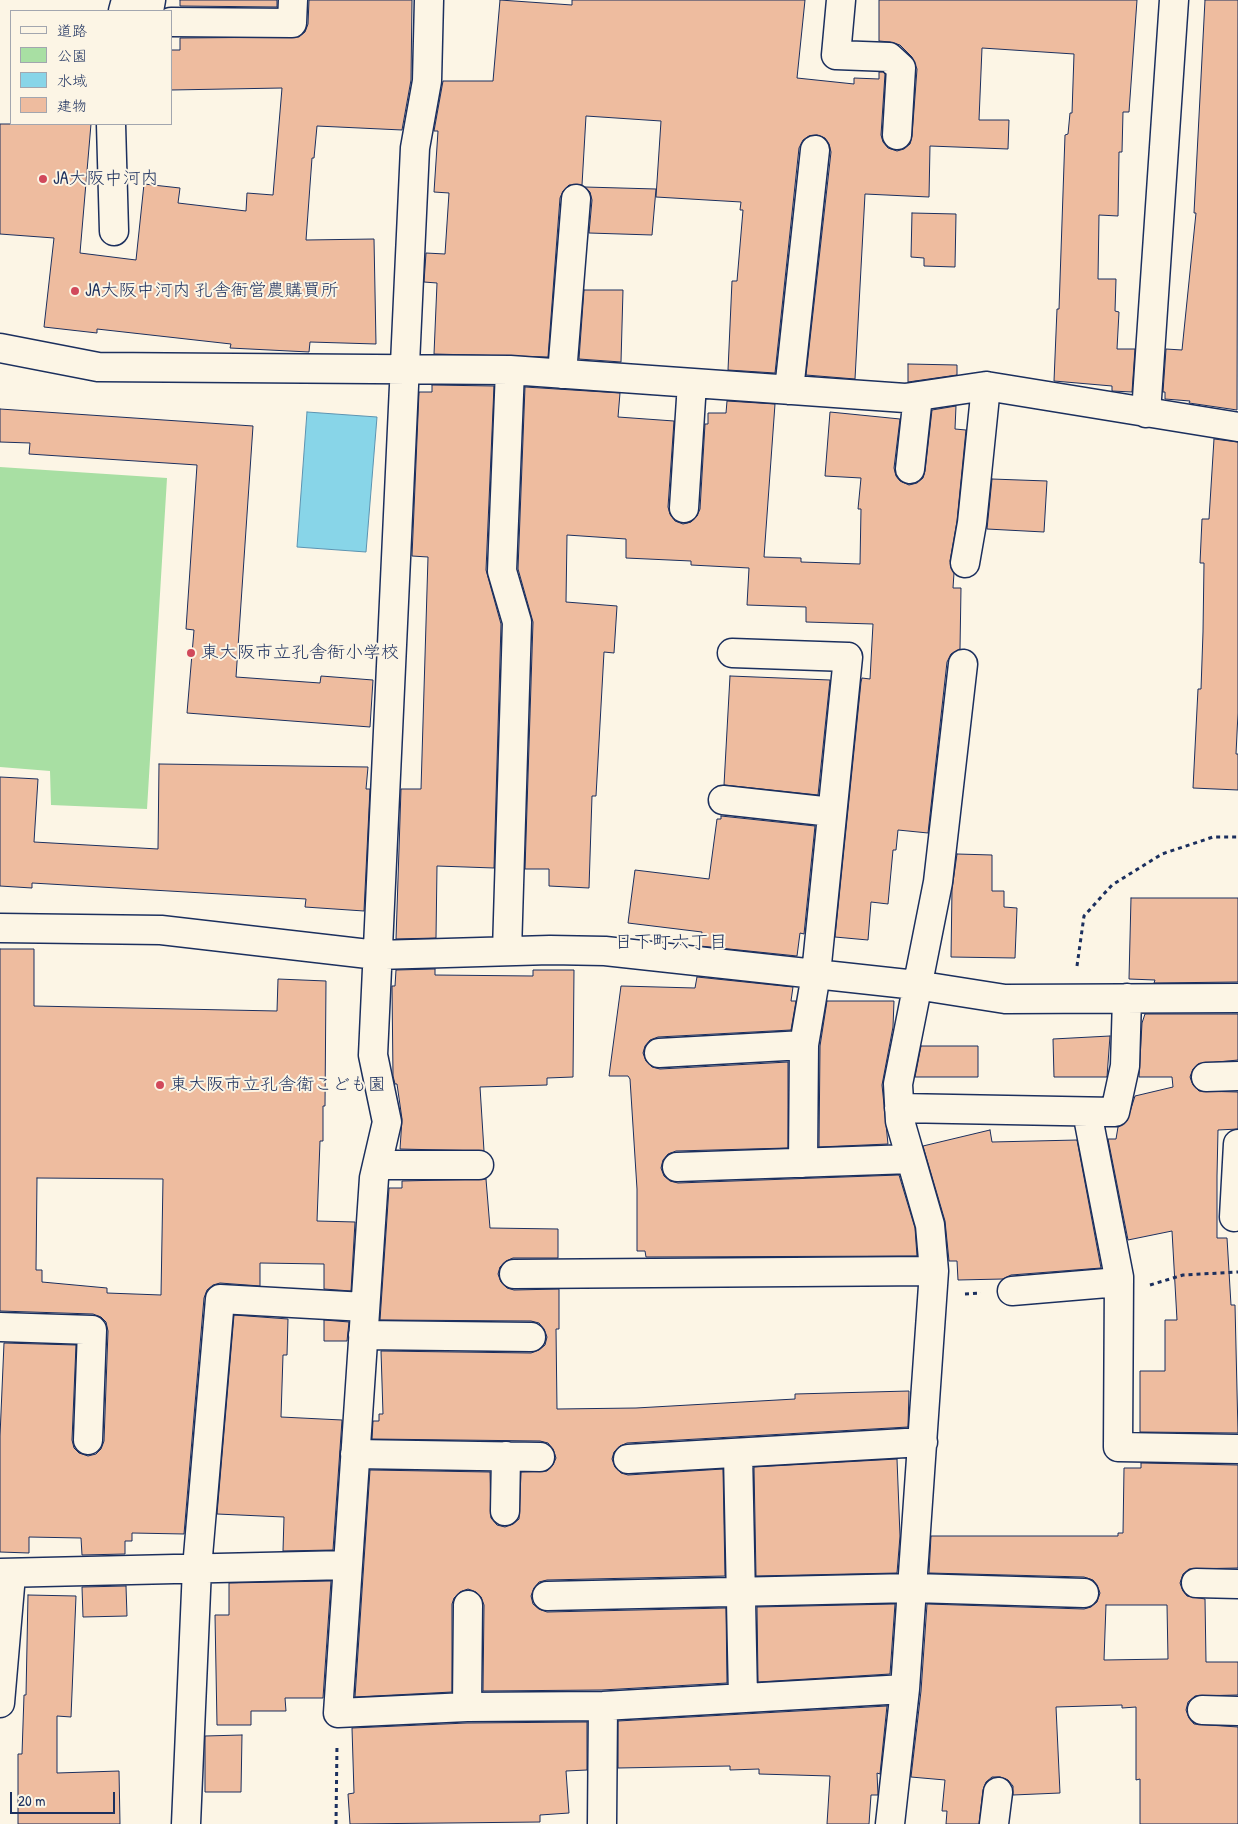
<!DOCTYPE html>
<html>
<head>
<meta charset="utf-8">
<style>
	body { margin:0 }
	#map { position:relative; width:1238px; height:1824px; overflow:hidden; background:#fcf5e5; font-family:"Patrick Hand","Klee One",sans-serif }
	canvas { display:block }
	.legend { position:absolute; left:10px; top:10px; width:162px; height:115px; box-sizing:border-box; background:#fcf5e5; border:1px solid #a2a6af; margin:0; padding:6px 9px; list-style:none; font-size:15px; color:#1b2f5e }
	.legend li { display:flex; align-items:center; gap:10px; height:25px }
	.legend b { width:25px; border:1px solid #a2a6af }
	.scale { position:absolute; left:10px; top:1792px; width:105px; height:22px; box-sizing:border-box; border:2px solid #1b2f5e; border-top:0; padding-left:6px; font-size:15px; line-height:18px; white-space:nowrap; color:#1b2f5e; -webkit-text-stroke:4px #fcf5e5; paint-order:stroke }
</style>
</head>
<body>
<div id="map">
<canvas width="1238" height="1824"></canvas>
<ul class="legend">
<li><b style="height:6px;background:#fcf5e5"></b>道路</li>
<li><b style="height:14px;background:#a8dfa3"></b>公園</li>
<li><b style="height:14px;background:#88d5e8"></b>水域</li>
<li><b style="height:14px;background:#eebc9f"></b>建物</li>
</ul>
<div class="scale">20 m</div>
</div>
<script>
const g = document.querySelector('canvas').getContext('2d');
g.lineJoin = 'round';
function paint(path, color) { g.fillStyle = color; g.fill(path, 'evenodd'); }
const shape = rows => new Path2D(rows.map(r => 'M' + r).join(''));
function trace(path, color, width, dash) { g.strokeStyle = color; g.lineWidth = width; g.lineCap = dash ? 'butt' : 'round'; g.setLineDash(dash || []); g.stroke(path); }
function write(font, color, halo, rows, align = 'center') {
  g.font = font + ' "Patrick Hand","Klee One",sans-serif'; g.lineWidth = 4; g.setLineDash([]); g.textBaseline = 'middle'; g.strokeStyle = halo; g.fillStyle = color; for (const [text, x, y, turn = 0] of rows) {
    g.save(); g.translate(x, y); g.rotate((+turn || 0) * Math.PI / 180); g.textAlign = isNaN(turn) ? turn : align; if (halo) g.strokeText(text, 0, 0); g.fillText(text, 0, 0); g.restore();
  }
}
const green = shape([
	[0,467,167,478,147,809,51,805,50,771,0,767]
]);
const water = shape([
	[307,412,377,417,366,552,297,547,307,412]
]);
const building = shape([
	[180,0,277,0,277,7,180,6,180,0],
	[309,0,412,0,411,80,402,130,317,126,314,158,312,158,306,240,374,239,376,344,310,342,309,352,230,348,231,344,97,329,97,333,44,327,54,238,0,234,0,124,91,124,80,253,136,260,144,184,180,188,178,203,246,211,247,193,273,195,282,88,171,90,171,50,180,50,180,38,299,37,305,32,308,24,309,0],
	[500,0,572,5,572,0,805,0,797,78,854,84,854,78,879,79,879,72,883,72,885,74,881,135,883,142,888,148,897,151,904,149,910,144,912,136,917,69,912,57,900,45,890,42,879,41,879,0,1137,0,1129,112,1123,112,1122,152,1119,152,1118,216,1099,215,1098,279,1116,279,1115,311,1119,312,1117,349,1135,349,1132,392,1112,391,1112,386,1054,381,1057,309,1059,309,1065,135,1068,134,1070,113,1072,113,1074,54,982,48,979,120,1009,120,1008,149,930,146,929,197,865,194,855,379,806,375,831,152,829,144,825,138,817,135,809,136,803,140,799,148,775,373,728,370,732,281,737,281,743,210,740,210,741,202,656,197,661,121,586,116,582,185,569,185,563,191,560,198,548,357,434,354,437,283,424,282,426,253,445,254,449,193,434,192,438,131,434,131,443,81,493,81,500,0],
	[1205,0,1238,0,1237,410,1189,403,1190,401,1165,399,1165,392,1163,392,1166,349,1182,350,1196,213,1194,213,1205,0],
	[585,187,656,189,652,235,589,233,592,200,590,192,585,187],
	[912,213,956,214,955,267,924,266,924,258,911,257,912,213],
	[584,290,623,290,621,362,579,359,584,290],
	[908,364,957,365,957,375,908,382,908,364],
	[432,385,494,386,486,570,501,624,494,868,437,866,436,938,396,939,401,789,421,789,428,557,412,556,419,392,432,392,432,385],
	[525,387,620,393,618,417,674,421,668,507,670,514,675,521,683,524,691,522,697,516,700,509,705,424,708,424,708,413,726,413,727,401,775,404,764,557,801,558,801,562,860,564,861,509,858,509,861,478,825,476,830,412,900,419,894,468,896,476,900,481,909,485,917,483,923,478,925,471,932,410,956,406,955,429,966,430,957,521,950,561,954,573,953,588,961,588,960,649,951,654,947,662,928,833,898,830,896,850,893,850,888,904,871,902,868,940,835,937,861,682,862,678,870,679,873,624,806,622,806,607,747,605,749,568,691,565,691,561,626,558,626,539,567,535,566,602,617,606,614,653,604,652,596,796,592,796,589,888,549,886,549,869,525,869,533,622,518,569,525,387],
	[0,409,253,426,236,677,320,683,321,676,373,680,370,727,187,713,194,630,186,629,197,465,29,454,30,443,0,442,0,409],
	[1214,439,1238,442,1238,713,1236,754,1238,754,1238,790,1193,788,1198,689,1201,689,1203,632,1204,563,1200,563,1202,519,1209,519,1214,439],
	[992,479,1047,481,1044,532,987,529,992,479],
	[730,676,830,680,818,795,724,785,730,676],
	[159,764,368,767,366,789,370,789,364,911,305,907,306,899,32,883,32,888,0,886,0,777,38,779,34,842,158,849,159,764],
	[721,816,815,826,804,934,800,933,797,956,700,946,702,932,628,923,635,870,709,879,717,819,721,819,721,816],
	[957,854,992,855,992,891,1004,891,1004,907,1017,908,1015,958,951,957,952,889,957,854],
	[1131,898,1238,898,1238,982,1154,983,1155,980,1129,979,1131,898],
	[0,949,34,949,34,1006,277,1011,278,979,326,981,325,1106,323,1106,323,1141,320,1141,317,1221,355,1222,351,1291,324,1289,324,1264,260,1263,260,1286,220,1283,213,1285,207,1290,204,1298,184,1534,132,1533,132,1541,125,1541,125,1554,82,1555,81,1538,29,1537,29,1553,0,1552,0,1436,4,1343,76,1345,72,1440,74,1448,79,1453,88,1456,96,1454,101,1449,104,1441,108,1331,106,1322,101,1317,93,1314,0,1311,0,949],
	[37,1178,163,1179,161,1295,107,1293,107,1288,42,1282,42,1270,36,1270,37,1178],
	[435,969,435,975,533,976,533,970,574,970,573,1077,547,1078,547,1085,480,1087,484,1151,400,1149,402,1119,397,1084,395,1084,393,1076,392,986,395,986,396,970,435,969],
	[697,977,793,987,791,1001,796,1001,791,1030,658,1037,650,1040,645,1046,643,1053,646,1061,652,1067,660,1069,788,1062,788,1148,676,1151,668,1154,663,1160,661,1168,664,1176,670,1181,678,1183,899,1175,915,1228,917,1256,646,1257,645,1251,637,1251,637,1189,630,1079,628,1076,609,1076,621,986,695,988,697,977],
	[827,1001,894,1001,893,1027,882,1085,888,1144,819,1147,820,1046,827,1001],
	[1145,1014,1238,1014,1238,1060,1198,1064,1193,1069,1190,1077,1193,1085,1199,1091,1238,1092,1238,1129,1218,1130,1217,1176,1217,1238,1227,1238,1231,1305,1235,1305,1238,1433,1140,1432,1140,1371,1165,1371,1165,1320,1177,1320,1172,1231,1128,1240,1108,1139,1116,1139,1118,1127,1127,1121,1135,1096,1173,1087,1172,1077,1139,1077,1142,1023,1145,1014],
	[1110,1036,1107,1077,1054,1077,1053,1039,1110,1036],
	[921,1046,978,1046,978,1077,915,1077,921,1046],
	[990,1130,992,1142,1077,1140,1101,1268,1011,1275,1003,1279,958,1280,957,1261,949,1261,945,1221,923,1146,990,1130],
	[486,1179,490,1228,558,1229,558,1258,513,1258,506,1261,500,1267,498,1274,501,1282,507,1288,514,1290,559,1289,559,1329,556,1329,557,1409,636,1408,795,1399,795,1394,909,1391,908,1427,627,1443,620,1446,614,1452,612,1459,615,1467,621,1473,628,1475,723,1469,725,1576,547,1580,539,1582,534,1588,531,1596,533,1604,539,1609,547,1612,726,1608,727,1683,602,1690,483,1691,484,1605,481,1597,476,1592,468,1589,460,1592,454,1598,452,1604,452,1692,355,1697,370,1470,490,1472,491,1518,497,1525,505,1527,513,1524,519,1519,521,1472,547,1471,553,1465,556,1458,553,1449,548,1443,540,1441,372,1439,373,1421,379,1421,379,1414,383,1414,381,1351,531,1353,539,1350,545,1345,547,1337,544,1329,539,1323,531,1321,380,1320,389,1188,402,1188,402,1181,486,1179],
	[234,1315,288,1319,287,1355,283,1355,281,1417,342,1420,333,1550,283,1551,284,1517,217,1514,234,1315],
	[324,1320,349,1322,347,1341,324,1341,324,1320],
	[897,1459,900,1536,897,1573,756,1576,754,1467,897,1459],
	[1141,1463,1238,1465,1238,1568,1189,1569,1183,1574,1180,1583,1183,1591,1187,1596,1205,1599,1206,1662,1238,1662,1238,1695,1195,1696,1188,1702,1186,1710,1189,1718,1194,1724,1238,1727,1238,1824,1140,1824,1140,1779,1136,1780,1136,1707,1122,1708,1122,1705,1056,1707,1060,1793,1013,1795,1013,1786,1008,1780,1000,1777,992,1777,986,1782,983,1790,979,1824,946,1824,947,1811,942,1811,945,1780,911,1777,921,1691,927,1604,1084,1609,1091,1607,1097,1602,1100,1593,1097,1585,1093,1580,1084,1577,929,1573,931,1536,1118,1536,1118,1533,1123,1533,1124,1468,1141,1468,1141,1463],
	[1106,1605,1167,1605,1168,1659,1104,1660,1106,1605],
	[331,1581,323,1698,285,1698,286,1711,251,1711,251,1725,217,1725,215,1615,229,1615,229,1583,331,1581],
	[126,1586,127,1616,83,1617,82,1587,126,1586],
	[28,1595,76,1596,71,1717,57,1716,57,1773,119,1771,120,1824,18,1824,18,1754,22,1754,24,1695,26,1695,28,1595],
	[895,1604,890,1674,758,1682,757,1607,895,1604],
	[887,1706,880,1774,877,1773,878,1795,871,1795,869,1824,827,1824,830,1776,759,1774,759,1769,730,1770,730,1766,618,1768,618,1721,887,1706],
	[587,1722,587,1770,566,1771,569,1813,540,1815,540,1822,350,1824,348,1794,354,1793,352,1728,467,1723,587,1722],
	[242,1735,241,1792,205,1792,205,1736,242,1735]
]);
const path = shape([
	[1077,966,1084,916,1112,885,1162,854,1213,837,1238,837],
	[1150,1285,1183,1275,1238,1272],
	[965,1294,981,1293],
	[336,1824,337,1744]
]);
const minor = shape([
	[429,0,427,81,415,148,373,1055,387,1122,374,1178,338,1713,467,1707,603,1706,905,1689],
	[841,0,836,55,889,57,901,68,897,135],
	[123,11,126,0],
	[149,11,151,0],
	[171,22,292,23,293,0],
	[111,124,114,231],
	[0,348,98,367,510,370,905,398,986,386,1238,427],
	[562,374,576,199],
	[789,390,815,150],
	[1146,413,1174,0],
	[910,469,918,396],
	[684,508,692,383],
	[965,563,972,523,986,386],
	[723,800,832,812],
	[0,928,161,930,377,955,550,950,605,951,916,985,1005,999,1238,998],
	[507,951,517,622,502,571,510,370],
	[659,1053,804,1045,816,974,848,657,732,653],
	[1206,1077,1238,1076],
	[899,1108,1115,1112,1125,1066,1127,998],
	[1087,1112,1119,1277,1118,1447,1238,1449],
	[803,1163,804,1045],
	[377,1165,479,1165],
	[677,1167,911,1159],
	[1234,1217,1238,1144],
	[514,1274,934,1271],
	[1012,1291,1119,1282],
	[0,1327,92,1330,88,1440],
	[363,1335,531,1337],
	[738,1453,743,1698],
	[355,1454,540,1457],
	[628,1459,923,1442],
	[505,1511,506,1456],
	[0,1573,348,1565],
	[1196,1583,1238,1584],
	[547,1596,913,1588,1084,1593],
	[0,1703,11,1575],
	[467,1707,468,1605],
	[1202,1710,1238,1711],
	[186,1824,197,1568,220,1299,365,1307],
	[602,1824,603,1706],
	[890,1824,905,1689,934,1271,930,1225,900,1121,898,1084,938,882,963,664],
	[994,1824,998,1792]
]);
const markers = [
	[43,179,5,"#d1495b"],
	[75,291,5,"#d1495b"],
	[191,653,5,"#d1495b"],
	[160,1085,5,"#d1495b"]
];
const poiNames = [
	["JA大阪中河内",53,179],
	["JA大阪中河内 孔舎衙営農購買所",85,291],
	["東大阪市立孔舎衙小学校",201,653],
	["東大阪市立孔舎衛こども園",170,1085]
];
const neighbourhoodNames = [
	["日下町六丁目",671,943]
];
paint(green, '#a8dfa3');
paint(water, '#88d5e8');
trace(water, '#5c93b1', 1);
paint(building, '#eebc9f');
trace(building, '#1b2f5e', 1);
trace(minor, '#1b2f5e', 31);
trace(path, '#1b2f5e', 3, [4, 4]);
trace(minor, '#fcf5e5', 28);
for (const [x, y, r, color] of markers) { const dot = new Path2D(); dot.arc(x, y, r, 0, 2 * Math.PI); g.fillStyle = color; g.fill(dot); trace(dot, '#fcf5e5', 2); }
write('18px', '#1b2f5e', '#fcf5e5', poiNames, 'left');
write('19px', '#1b2f5e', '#fcf5e5', neighbourhoodNames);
</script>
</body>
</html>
